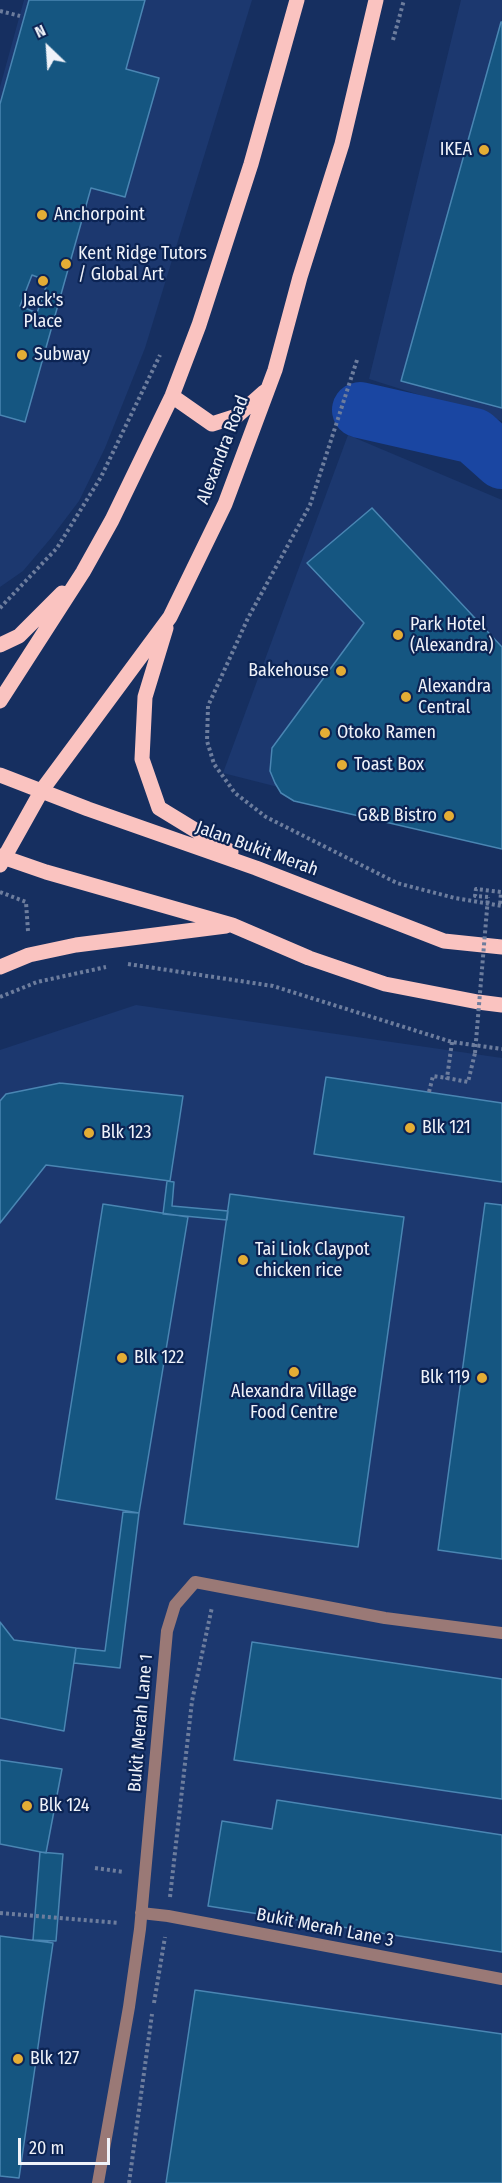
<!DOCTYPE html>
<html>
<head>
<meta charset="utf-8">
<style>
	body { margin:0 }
	#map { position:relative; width:502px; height:2183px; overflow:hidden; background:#162f60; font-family:"Fira Sans Condensed",sans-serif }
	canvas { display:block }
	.north { position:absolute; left:18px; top:18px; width:60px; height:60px; -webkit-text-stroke:4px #0c2454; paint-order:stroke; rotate:335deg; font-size:16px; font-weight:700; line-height:24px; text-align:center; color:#eff2f9 }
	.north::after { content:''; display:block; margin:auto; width:21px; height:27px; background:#eff2f9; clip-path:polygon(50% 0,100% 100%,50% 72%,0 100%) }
	.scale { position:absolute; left:18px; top:2138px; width:92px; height:27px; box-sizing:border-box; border:3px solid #eff2f9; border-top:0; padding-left:8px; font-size:18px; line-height:21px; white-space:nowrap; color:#eff2f9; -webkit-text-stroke:4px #0c2454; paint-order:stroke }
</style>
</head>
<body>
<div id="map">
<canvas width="502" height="2183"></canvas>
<div class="north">N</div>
<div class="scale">20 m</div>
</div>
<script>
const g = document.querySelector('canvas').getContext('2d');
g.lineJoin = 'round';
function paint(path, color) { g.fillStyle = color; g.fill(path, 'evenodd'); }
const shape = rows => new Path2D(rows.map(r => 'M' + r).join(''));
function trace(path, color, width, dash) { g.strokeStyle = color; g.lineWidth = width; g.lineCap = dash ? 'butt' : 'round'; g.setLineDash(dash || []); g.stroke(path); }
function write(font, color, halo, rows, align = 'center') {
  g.font = font + ' "Fira Sans Condensed",sans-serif'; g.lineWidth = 4.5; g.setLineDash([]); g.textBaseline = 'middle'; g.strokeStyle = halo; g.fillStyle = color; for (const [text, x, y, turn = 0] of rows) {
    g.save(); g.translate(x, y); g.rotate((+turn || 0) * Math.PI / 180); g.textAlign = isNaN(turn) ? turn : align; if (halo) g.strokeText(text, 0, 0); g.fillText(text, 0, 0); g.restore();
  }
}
const built = shape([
	[24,0,252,0,145,348,105,448,79,501,51,538,23,571,0,587,0,87],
	[461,0,502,0,502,421,369,379],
	[348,435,502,500,502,844,223,773],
	[136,1005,502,1058,502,2183,0,2183,0,1050]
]);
const river = shape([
	[360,410,474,436,502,461]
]);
const building = shape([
	[29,0,145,0,126,69,159,78,125,197,91,188,25,422,0,415,0,104,29,0],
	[501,22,502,22,502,408,401,381,501,22],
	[32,275,48,281,37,313,20,306,32,275],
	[372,508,502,647,502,849,294,801,281,793,275,783,270,771,272,748,364,623,307,563,372,508],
	[326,1077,502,1103,502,1182,314,1154,326,1077],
	[60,1083,183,1096,170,1181,46,1165,0,1223,0,1101,6,1094,60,1083],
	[167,1181,174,1182,172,1206,228,1211,227,1220,163,1214,167,1181],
	[230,1194,404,1217,358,1547,184,1524,230,1194],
	[485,1203,502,1205,502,1559,438,1550,485,1203],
	[103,1204,188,1217,139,1513,56,1499,103,1204],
	[123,1512,139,1513,120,1668,74,1663,76,1648,105,1651,123,1512],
	[0,1622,14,1640,76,1648,64,1731,0,1718,0,1622],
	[252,1642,502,1679,502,1799,234,1760,252,1642],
	[0,1760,62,1769,46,1853,0,1844,0,1760],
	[277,1800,502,1835,502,1952,208,1906,222,1821,272,1829,277,1800],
	[40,1852,63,1854,56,1941,33,1940,40,1852],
	[0,1936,53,1943,19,2178,0,2176,0,1936],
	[195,1990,502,2034,502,2183,166,2183,195,1990]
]);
const path = shape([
	[0,11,20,16],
	[393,40,404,0],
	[357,360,310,505,248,618,208,706,207,741,214,764,235,793,266,817,397,883,455,898,502,906],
	[0,608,57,548,101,477,160,355],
	[0,892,26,902,28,931],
	[488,897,475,896,476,889,501,892,500,906],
	[128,964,273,986,452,1042,502,1049],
	[0,997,37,982,106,967],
	[452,1042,447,1078,468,1082,475,1053],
	[429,1092,433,1076,447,1078],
	[95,1868,124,1872],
	[170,1897,192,1701,212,1607],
	[0,1913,119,1923],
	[154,2003,165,1937],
	[129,2183,152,2014]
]);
const street = shape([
	[141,1913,168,1916,502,1979],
	[98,2183,129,2007,140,1929,167,1631,175,1605,195,1582,385,1618,502,1633]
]);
const primary = shape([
	[172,396,212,424,237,416,264,392],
	[166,628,145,697,142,759,159,808,231,852],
	[0,645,19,636,62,593],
	[0,701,83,572,112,520,172,396,199,325,251,164,297,0],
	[0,775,88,809,256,868,444,941,502,947],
	[0,856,46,872,232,925,309,958,385,984,478,1002,502,1005],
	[0,865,42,790,170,617,225,504,275,370,300,277,342,144,376,0],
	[0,967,29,955,76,945,226,926]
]);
const pathBridge = shape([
	[475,1053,488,897]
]);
const markers = [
	[484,150,6,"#e4ad35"],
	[42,215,6,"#e4ad35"],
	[66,264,6,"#e4ad35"],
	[43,281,6,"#e4ad35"],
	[22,355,6,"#e4ad35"],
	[398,635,6,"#e4ad35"],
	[341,671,6,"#e4ad35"],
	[406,697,6,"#e4ad35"],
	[325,733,6,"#e4ad35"],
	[342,765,6,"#e4ad35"],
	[449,816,6,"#e4ad35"],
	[410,1128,6,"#e4ad35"],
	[89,1133,6,"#e4ad35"],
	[243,1260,6,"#e4ad35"],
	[122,1358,6,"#e4ad35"],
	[294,1372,6,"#e4ad35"],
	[482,1378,6,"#e4ad35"],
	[27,1806,6,"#e4ad35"],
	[18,2059,6,"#e4ad35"]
];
const poiNames = [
	["IKEA",472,150,"right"],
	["Anchorpoint",54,215],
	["Kent Ridge Tutors",78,254],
	["/ Global Art",78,275],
	["Jack's",43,301,"center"],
	["Place",43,322,"center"],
	["Subway",34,355],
	["Park Hotel",410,625],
	["(Alexandra)",410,646],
	["Bakehouse",329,671,"right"],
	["Alexandra",418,687],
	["Central",418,708],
	["Otoko Ramen",337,733],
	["Toast Box",354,765],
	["G&B Bistro",437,816,"right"],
	["Blk 121",422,1128],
	["Blk 123",101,1133],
	["Tai Liok Claypot",255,1250],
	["chicken rice",255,1271],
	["Blk 122",134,1358],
	["Blk 119",470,1378,"right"],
	["Alexandra Village",294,1392,"center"],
	["Food Centre",294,1413,"center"],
	["Blk 124",39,1806],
	["Blk 127",30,2059]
];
const streetNames = [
	["Alexandra Road",223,450,-69],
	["Jalan Bukit Merah",257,849,20],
	["Bukit Merah Lane 1",141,1723,-85],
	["Bukit Merah Lane 3",325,1928,11]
];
paint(built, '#1c386f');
trace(river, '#1a46a2', 56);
paint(building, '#155681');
trace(building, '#4a86b3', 1.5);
trace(path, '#6d7d9d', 4, [3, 3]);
trace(street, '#9a7976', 12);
trace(primary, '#fac3c0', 15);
trace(pathBridge, '#6d7d9d', 4, [3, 3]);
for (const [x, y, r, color] of markers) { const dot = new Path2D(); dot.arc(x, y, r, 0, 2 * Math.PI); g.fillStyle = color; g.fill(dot); trace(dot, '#0c2454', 2); }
write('18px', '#eff2f9', '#0c2454', poiNames, 'left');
write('18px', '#eff2f9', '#0c2454', streetNames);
</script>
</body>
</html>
